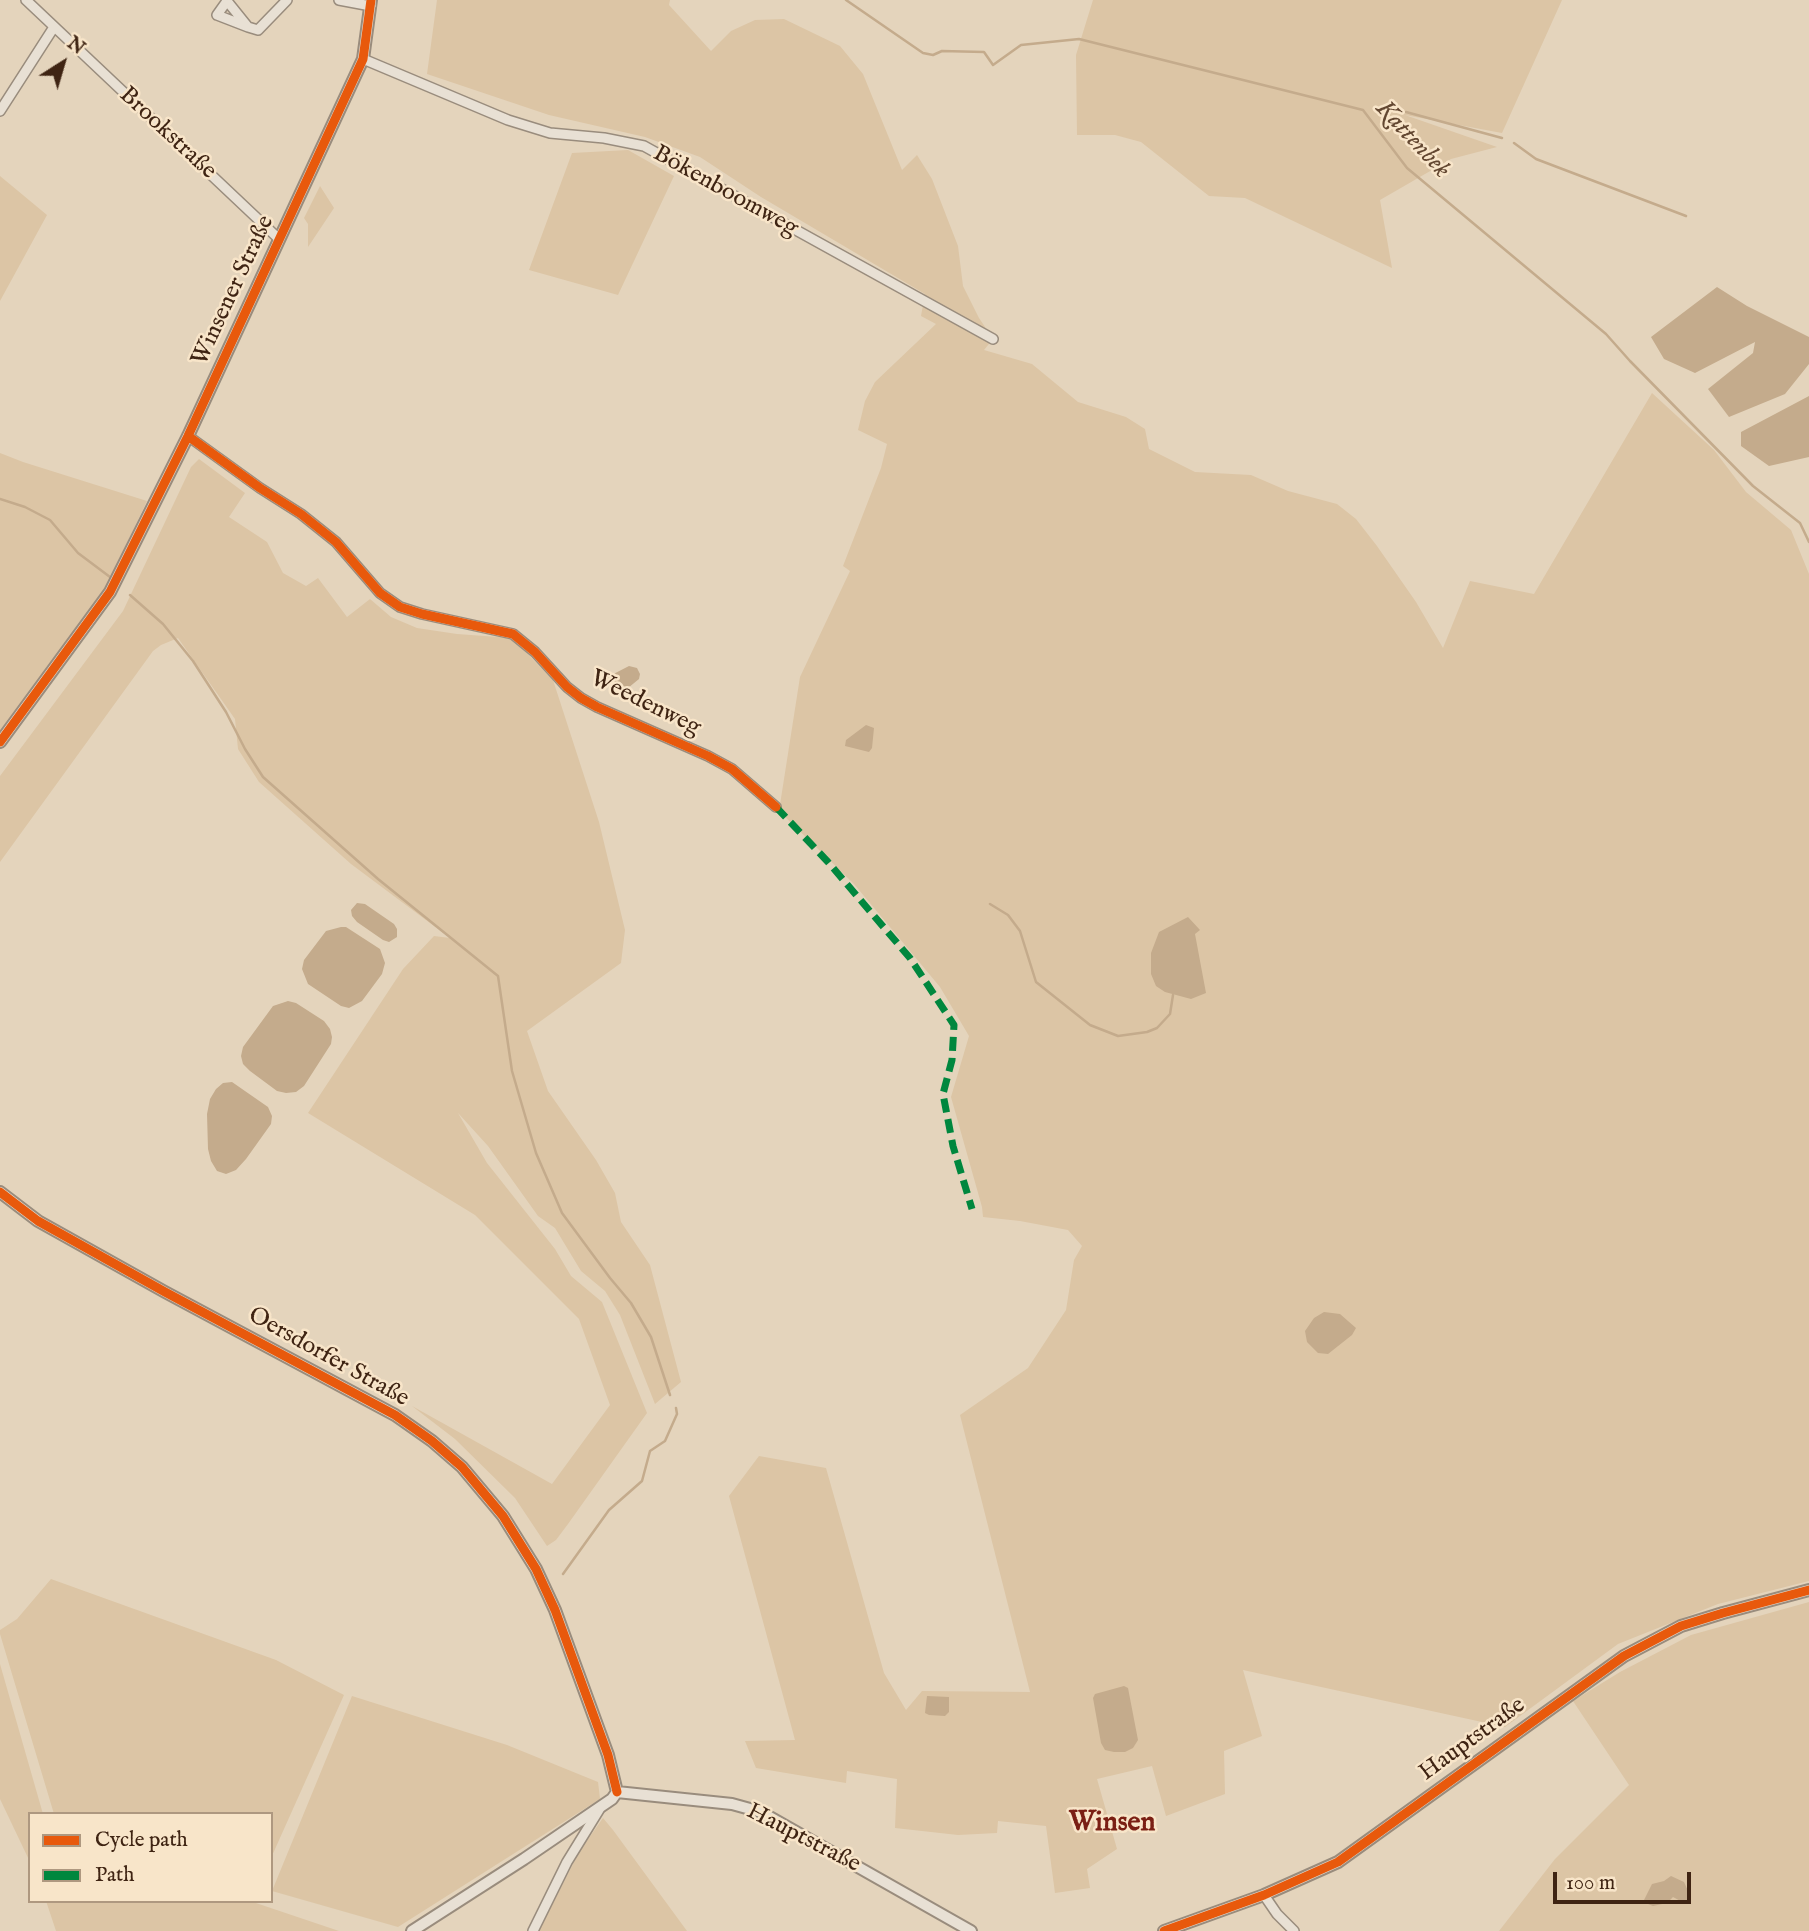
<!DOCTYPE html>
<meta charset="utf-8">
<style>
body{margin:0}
#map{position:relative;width:1809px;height:1931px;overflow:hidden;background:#e4d4bc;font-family:"IM FELL English",serif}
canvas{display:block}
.legend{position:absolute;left:28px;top:1812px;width:245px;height:91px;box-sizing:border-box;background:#f8e5c9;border:2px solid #ae9880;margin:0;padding:9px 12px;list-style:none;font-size:21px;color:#3f2413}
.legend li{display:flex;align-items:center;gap:14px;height:35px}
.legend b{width:35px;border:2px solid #ae9880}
.north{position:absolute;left:28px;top:28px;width:70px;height:70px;-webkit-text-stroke:5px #f8e5c9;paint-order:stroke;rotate:37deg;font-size:19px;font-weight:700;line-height:28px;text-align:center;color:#3f2413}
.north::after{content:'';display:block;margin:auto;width:24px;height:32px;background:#3f2413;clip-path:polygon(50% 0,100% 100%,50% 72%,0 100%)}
.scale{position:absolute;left:1553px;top:1872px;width:138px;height:32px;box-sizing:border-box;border:4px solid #3f2413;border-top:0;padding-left:9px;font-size:21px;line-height:24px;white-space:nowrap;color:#3f2413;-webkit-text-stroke:5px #f8e5c9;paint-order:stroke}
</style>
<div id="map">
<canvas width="1809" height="1931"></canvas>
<ul class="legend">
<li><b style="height:9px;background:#e8590c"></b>Cycle path</li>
<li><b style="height:9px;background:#00873e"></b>Path</li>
</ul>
<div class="north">N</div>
<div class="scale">100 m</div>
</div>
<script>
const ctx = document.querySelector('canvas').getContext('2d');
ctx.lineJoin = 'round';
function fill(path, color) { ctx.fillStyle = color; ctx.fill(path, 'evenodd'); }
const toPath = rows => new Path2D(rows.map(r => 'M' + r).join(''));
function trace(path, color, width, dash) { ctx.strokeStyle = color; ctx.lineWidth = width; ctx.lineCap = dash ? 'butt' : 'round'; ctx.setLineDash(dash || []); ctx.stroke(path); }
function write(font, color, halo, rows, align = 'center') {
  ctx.font = font + ' "IM FELL English",serif'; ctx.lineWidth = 5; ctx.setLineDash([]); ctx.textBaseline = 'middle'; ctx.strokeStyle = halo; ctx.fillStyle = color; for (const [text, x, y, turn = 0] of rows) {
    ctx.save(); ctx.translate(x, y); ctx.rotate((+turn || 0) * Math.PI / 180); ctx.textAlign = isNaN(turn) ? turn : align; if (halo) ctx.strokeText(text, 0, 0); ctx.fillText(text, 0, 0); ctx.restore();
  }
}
fill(toPath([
 [437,0,670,0,669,5,711,51,731,31,755,20,784,19,840,46,863,74,902,170,917,155,932,179,958,246,963,286,979,318,993,339,984,350,1032,364,1078,402,1126,417,1145,429,1149,449,1195,472,1251,475,1288,491,1337,504,1356,519,1377,546,1416,602,1443,648,1470,581,1534,594,1652,393,1714,450,1746,492,1791,530,1809,574,1809,1581,1718,1604,1618,1644,1505,1727,1243,1670,1262,1736,1224,1751,1225,1794,1166,1816,1152,1766,1097,1779,1117,1849,1087,1869,1090,1888,1055,1893,1046,1826,998,1821,997,1833,958,1835,895,1828,897,1779,847,1771,846,1783,756,1768,745,1741,795,1740,729,1496,759,1456,826,1468,884,1673,906,1710,922,1691,1030,1692,960,1415,1028,1368,1066,1310,1074,1260,1082,1246,1068,1230,1020,1221,983,1217,982,1207,951,1097,969,1036,940,987,854,884,779,811,800,677,850,571,843,566,881,468,887,444,858,430,865,401,875,382,936,324,921,316,925,294,761,197,700,157,645,137,549,115,427,74],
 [1093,0,1562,0,1502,133,1405,115,1497,147,1451,159,1380,200,1392,268,1245,198,1209,196,1141,142,1115,135,1077,135,1076,55],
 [628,150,674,176,618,295,529,270,572,153],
 [0,176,47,215,0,301],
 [320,186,334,208,308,247,308,224,304,218],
 [0,453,23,462,147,501,105,589,0,733],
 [199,459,245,493,229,517,267,542,283,573,306,586,318,578,347,617,370,599,391,617,417,628,457,634,512,638,553,680,599,822,625,930,621,963,527,1031,548,1091,596,1160,615,1193,621,1222,650,1265,681,1382,655,1404,620,1315,605,1291,581,1271,555,1228,538,1216,488,1146,458,1113,487,1163,555,1249,571,1276,602,1302,647,1413,568,1524,556,1540,547,1546,515,1498,455,1439,412,1406,552,1484,610,1405,579,1319,475,1215,308,1113,403,969,434,936,450,938,351,864,259,782,238,749,235,719,178,638,161,645,153,651,0,862,0,776,123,611,191,467],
 [51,1579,276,1660,344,1695,271,1858,271,1814,54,1814,0,1634,0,1630,17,1619],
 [1809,1602,1809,1931,1499,1931,1555,1859,1629,1785,1573,1701,1620,1672,1691,1635],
 [0,1664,43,1814,30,1814,30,1862,0,1799],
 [352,1696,507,1745,598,1782,600,1799,398,1927,272,1891],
 [603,1818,613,1830,687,1931,539,1931,579,1852],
 [46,1901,250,1901,339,1931,56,1931]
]), '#dcc5a5');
fill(toPath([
 [1717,287,1747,306,1809,337,1809,364,1785,394,1729,417,1708,389,1753,353,1755,342,1695,373,1664,359,1651,337],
 [1809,396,1809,457,1769,466,1741,446,1741,432],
 [629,666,637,668,640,674,639,679,628,688,623,689,600,681],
 [866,725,874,728,872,748,869,752,845,746,846,740],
 [357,903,365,904,394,924,397,929,397,937,389,942,383,940,357,922,352,916,351,910],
 [1188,917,1200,930,1195,934,1206,993,1191,999,1165,992,1156,986,1151,974,1151,953,1159,932],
 [341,927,346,927,380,949,385,963,382,974,362,1001,349,1008,341,1006,308,984,302,969,304,960,326,931],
 [288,1001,296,1003,324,1021,330,1029,332,1037,331,1044,304,1086,296,1092,286,1093,277,1091,250,1071,243,1064,241,1056,243,1047,273,1006],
 [232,1082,268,1107,272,1116,271,1124,246,1159,236,1170,226,1174,217,1171,211,1161,208,1149,207,1114,210,1099,216,1089,223,1083],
 [1324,1312,1340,1314,1356,1328,1352,1335,1328,1354,1318,1353,1307,1342,1305,1331,1314,1318],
 [1124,1686,1128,1688,1138,1740,1133,1748,1125,1752,1114,1752,1105,1750,1101,1743,1093,1698,1095,1694],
 [927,1696,949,1697,949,1712,945,1716,929,1715,925,1713],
 [1671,1876,1684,1882,1689,1893,1690,1902,1686,1904,1673,1897,1667,1903,1653,1906,1643,1902,1652,1884,1664,1881]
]), '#c4ab8c');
trace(toPath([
 [846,0,923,53,933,55,942,51,984,52,993,65,1021,45,1079,39,1363,110,1407,168,1606,334,1630,361,1753,486,1800,523,1809,542],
 [1406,112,1502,138],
 [1514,143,1536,159,1686,216],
 [0,499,25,507,50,520,78,553,110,577],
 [130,595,163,624,193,661,226,712,245,749,263,777,378,879,498,976,512,1071,536,1153,562,1213,610,1278,631,1303,651,1337,670,1395],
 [990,904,1008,915,1020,931,1036,982,1090,1025,1118,1036,1147,1032,1157,1028,1170,1014,1173,995],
 [563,1574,609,1510,642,1481,650,1451,665,1441,677,1414,676,1408]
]), '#c4ab8c', 2.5);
const minor = toPath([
 [26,0,279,239],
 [339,0,371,6],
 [248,27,227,1,217,15,248,27,258,30,287,0],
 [363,59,508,120,550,133,604,138,644,146,993,339],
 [0,111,54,27],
 [188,436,260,488,301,514,336,542,380,593,400,607,422,614,513,634,535,652,567,687,581,698,597,707,708,756,732,769,776,807],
 [1264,1895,1277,1914,1294,1931],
 [533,1931,567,1862,599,1810]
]);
const tertiary = toPath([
 [0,742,110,592,188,436,363,59,371,0],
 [0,1192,38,1221,165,1292,395,1415,432,1441,462,1467,503,1516,536,1569,555,1610,608,1755,617,1792],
 [617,1792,732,1804,761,1812,971,1931],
 [412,1931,524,1859,612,1799,617,1792],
 [1164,1931,1264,1895,1338,1862,1624,1656,1681,1626,1723,1613,1809,1590]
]);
trace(minor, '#998c7d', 12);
trace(tertiary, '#998c7d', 14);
trace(minor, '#e8e0d4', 9);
trace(tertiary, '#e8e0d4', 10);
trace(toPath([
 [776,807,828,862,910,958,954,1025,952,1060,943,1094,953,1146,972,1209]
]), '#00873e', 7, [14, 7]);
trace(toPath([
 [188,436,260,488,301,514,336,542,380,593,400,607,422,614,513,634,535,652,567,687,581,698,597,707,708,756,732,769,776,807],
 [0,742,110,592,188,436,363,59,371,0],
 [0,1192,38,1221,165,1292,395,1415,432,1441,462,1467,503,1516,536,1569,555,1610,608,1755,617,1792],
 [1164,1931,1264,1895,1338,1862,1624,1656,1681,1626,1723,1613,1809,1590]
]), '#e8590c', 9);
write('24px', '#3f2413', '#f8e5c9', [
 ["Brookstraße",167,134,43],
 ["Bökenboomweg",725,192,29],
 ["Winsener Straße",234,291,-65],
 ["Weedenweg",645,704,26],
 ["Oersdorfer Straße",328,1358,29],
 ["Hauptstraße",1473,1740,-36],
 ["Hauptstraße",803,1839,27]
]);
write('italic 26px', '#634731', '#f8e5c9', [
 ["Kattenbek",1412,140,47]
]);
write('bold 28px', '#7a1f14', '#f8e5c9', [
 ["Winsen",1112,1824]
]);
</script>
